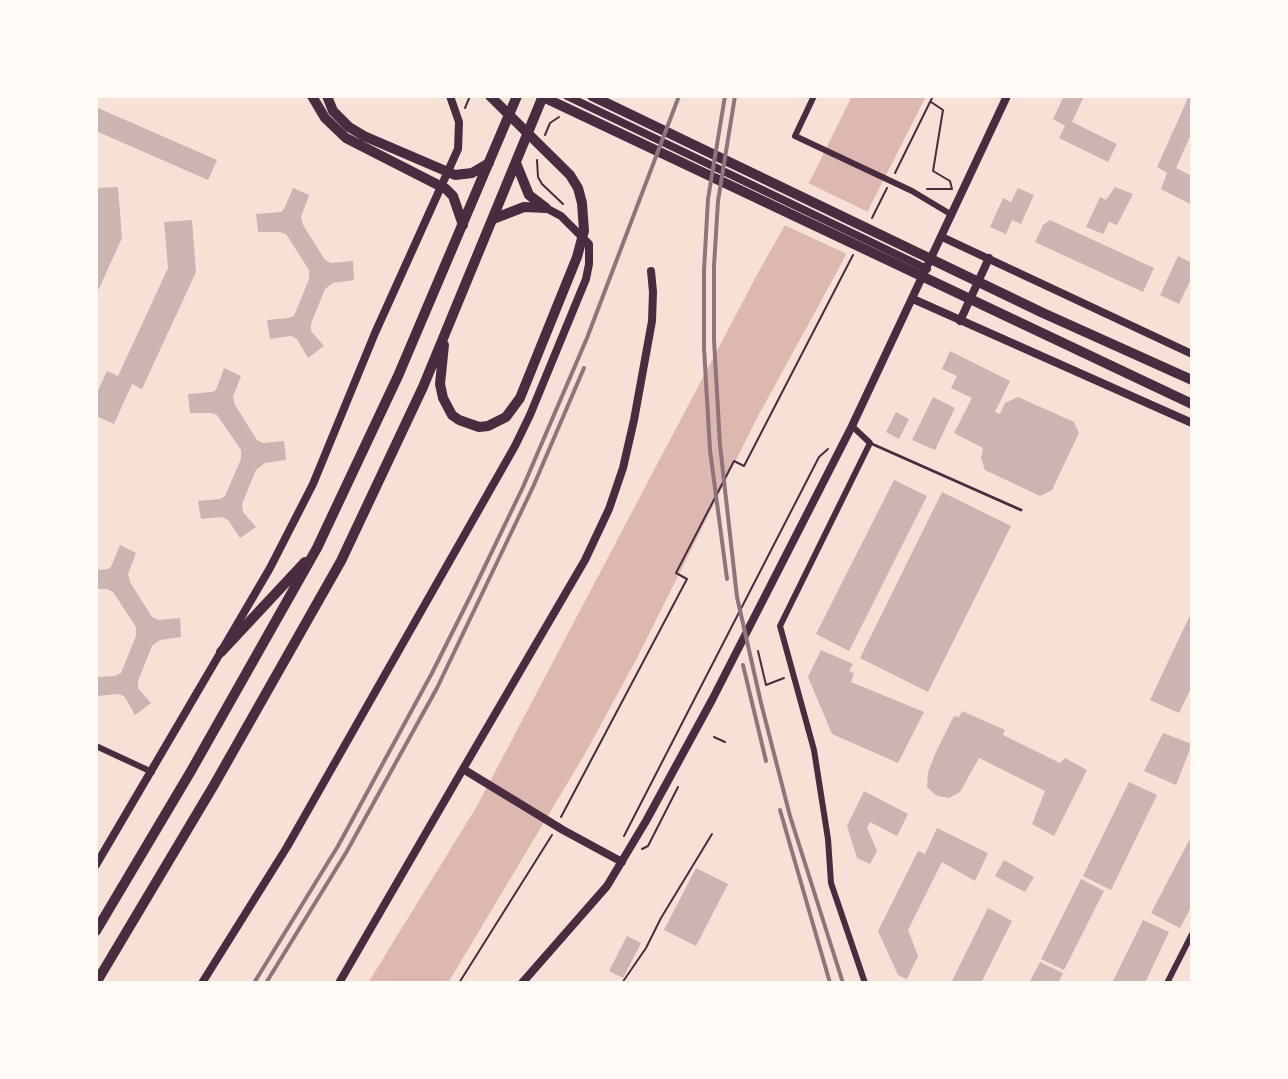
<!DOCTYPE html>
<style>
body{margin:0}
#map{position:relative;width:1288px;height:1079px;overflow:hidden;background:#f7e1d7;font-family:Arial,sans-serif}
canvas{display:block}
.frame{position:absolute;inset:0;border:98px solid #fffaf5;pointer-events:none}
</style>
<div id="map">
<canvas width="1288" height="1079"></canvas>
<div class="frame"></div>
</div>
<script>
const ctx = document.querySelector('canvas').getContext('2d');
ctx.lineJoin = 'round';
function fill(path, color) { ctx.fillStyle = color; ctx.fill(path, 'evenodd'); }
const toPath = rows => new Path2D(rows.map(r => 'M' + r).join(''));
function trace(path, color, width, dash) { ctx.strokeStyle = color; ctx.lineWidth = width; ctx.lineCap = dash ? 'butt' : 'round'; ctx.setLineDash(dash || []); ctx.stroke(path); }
fill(toPath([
 [852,96,926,96,838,270,757,418,637,658,586,752,448,983,368,983,477,806,759,271,811,179]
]), '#dcb8b0');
fill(toPath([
 [806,182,870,213,849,255,782,224]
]), '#f7e1d7');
fill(toPath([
 [1064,96,1084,96,1072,122,1117,144,1108,162,1059,138,1065,126,1053,119],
 [1189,96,1192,96,1192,132,1176,168,1192,176,1192,205,1161,189,1167,173,1157,167],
 [96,98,98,98,98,108,217,160,208,180,96,131],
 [118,187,122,238,96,295,96,188],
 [1115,187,1133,194,1117,225,1109,222,1103,234,1086,227,1100,197,1106,200],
 [293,188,309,195,301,217,303,225,325,260,331,263,353,261,354,280,333,283,325,289,311,324,311,331,324,346,308,358,297,339,291,336,270,339,267,320,288,318,294,316,309,279,309,270,286,234,280,232,258,232,256,214,281,212,284,209],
 [1018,188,1034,195,1021,224,1012,220,1006,234,990,227,1003,198,1011,202],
 [192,220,196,272,142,389,132,384,114,424,96,416,96,395,107,371,118,376,168,268,164,222],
 [1050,220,1154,268,1143,292,1035,242,1043,225],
 [1178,256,1192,263,1192,277,1179,304,1160,295],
 [950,351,1010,381,995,412,1000,414,1005,403,1018,397,1074,422,1079,433,1052,490,1040,496,985,470,981,458,983,448,954,433,972,398,951,388,957,376,942,369],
 [224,368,241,376,233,397,235,405,257,440,263,443,284,441,286,460,265,463,256,470,242,504,243,512,256,527,240,538,228,520,222,517,201,519,198,501,220,499,225,496,241,459,241,450,217,415,211,413,190,413,188,394,212,392,216,390],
 [933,397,955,408,935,450,912,440],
 [896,412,909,419,899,439,886,432],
 [894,480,927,496,849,651,816,634],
 [942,492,1011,526,928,692,860,658],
 [120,545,136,553,128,574,130,582,152,617,158,620,180,618,181,637,160,640,152,646,138,681,138,688,151,703,135,715,124,696,118,694,97,696,96,692,96,677,115,676,121,673,136,636,136,627,113,592,107,589,96,589,96,570,108,569,111,567],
 [1192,611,1192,686,1179,713,1150,700],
 [821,650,853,664,849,671,854,673,851,682,924,712,898,763,832,734,808,677],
 [962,711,1005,730,1003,735,1060,763,1065,758,1087,770,1054,836,1032,824,1045,791,979,758,960,792,949,798,937,796,927,787,928,772,936,752,954,716,959,717],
 [1163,733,1192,744,1176,785,1144,771],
 [1129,782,1157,795,1111,890,1083,876],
 [864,791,908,814,897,836,870,822,867,828,877,851,870,864,857,858,847,826],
 [937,828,988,853,975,881,942,862,908,930,918,956,907,979,898,975,878,931,918,851,925,854],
 [1192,835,1192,905,1180,928,1151,913],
 [1004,860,1034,877,1025,892,995,876],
 [696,868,728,884,696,946,664,930],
 [1081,879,1104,891,1064,970,1041,959],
 [988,908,1012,921,981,983,951,983],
 [1143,920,1169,932,1145,983,1112,983],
 [627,936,641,943,623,978,609,971],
 [1040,962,1063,973,1058,983,1029,983]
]), '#ccb4b1');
trace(toPath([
 [465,108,470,96],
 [545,135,550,123,559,117],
 [537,160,538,177,542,184,563,204],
 [895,173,933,96],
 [927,189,952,189,950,181,933,171,943,110,931,102],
 [872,218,887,188],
 [758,651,766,685,784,678],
 [714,737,725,742],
 [561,817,687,579,676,573,734,461,744,466,853,255],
 [624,836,819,457,828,449],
 [642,849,648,846,678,787],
 [459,983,552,835],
 [622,983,646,948,661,918,712,834]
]), '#4a2c40', 2);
trace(toPath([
 [870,443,1021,510]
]), '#4a2c40', 3);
trace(toPath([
 [814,96,795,136,912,191,952,215],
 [852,426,870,443,780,626,814,750,828,839,831,883,865,983],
 [96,746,152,772],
 [1167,983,1192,934]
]), '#4a2c40', 6);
trace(toPath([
 [567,96,927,269],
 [942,237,1192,354],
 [913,299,1192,423],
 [960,321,989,258],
 [463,769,585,560,609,509,623,468,634,420,652,321,653,292,651,271],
 [96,865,270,568,313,484,375,333,458,149,459,122,450,96],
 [202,983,287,847,515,446,530,415,586,279,589,264,589,244,561,216,546,208],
 [339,983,463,769,563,830,622,862],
 [522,983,607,886,646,821,712,700,852,426,1007,96]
]), '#4a2c40', 8);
trace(toPath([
 [541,96,1192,404],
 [592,96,1043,313,1192,380]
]), '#4a2c40', 10);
trace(toPath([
 [312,96,325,118,346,138,446,189,453,196,463,225],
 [327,96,333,111,349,127,364,136,455,175,472,173,489,163],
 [516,163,529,195,546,208],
 [493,219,524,207,546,208],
 [444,345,440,384,443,398,452,415,459,420,479,427,488,426,506,417,520,398,577,257,584,231,582,203,578,188,570,175,490,96],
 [221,652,305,562],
 [96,931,191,771,317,548,398,376,517,96],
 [96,983,214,785,341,561,423,387,543,96]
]), '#4a2c40', 10);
trace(toPath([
 [725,96,708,199,704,270,704,348,710,450,727,579],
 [735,96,718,201,714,266,714,340,720,445,737,597,761,703,790,816,843,983],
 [743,665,766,761],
 [780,810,830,983],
 [254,983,338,846,432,673,472,593,523,487,587,338,679,96],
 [266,983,347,851,437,688,533,487,584,368]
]), '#8f747c', 4);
</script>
